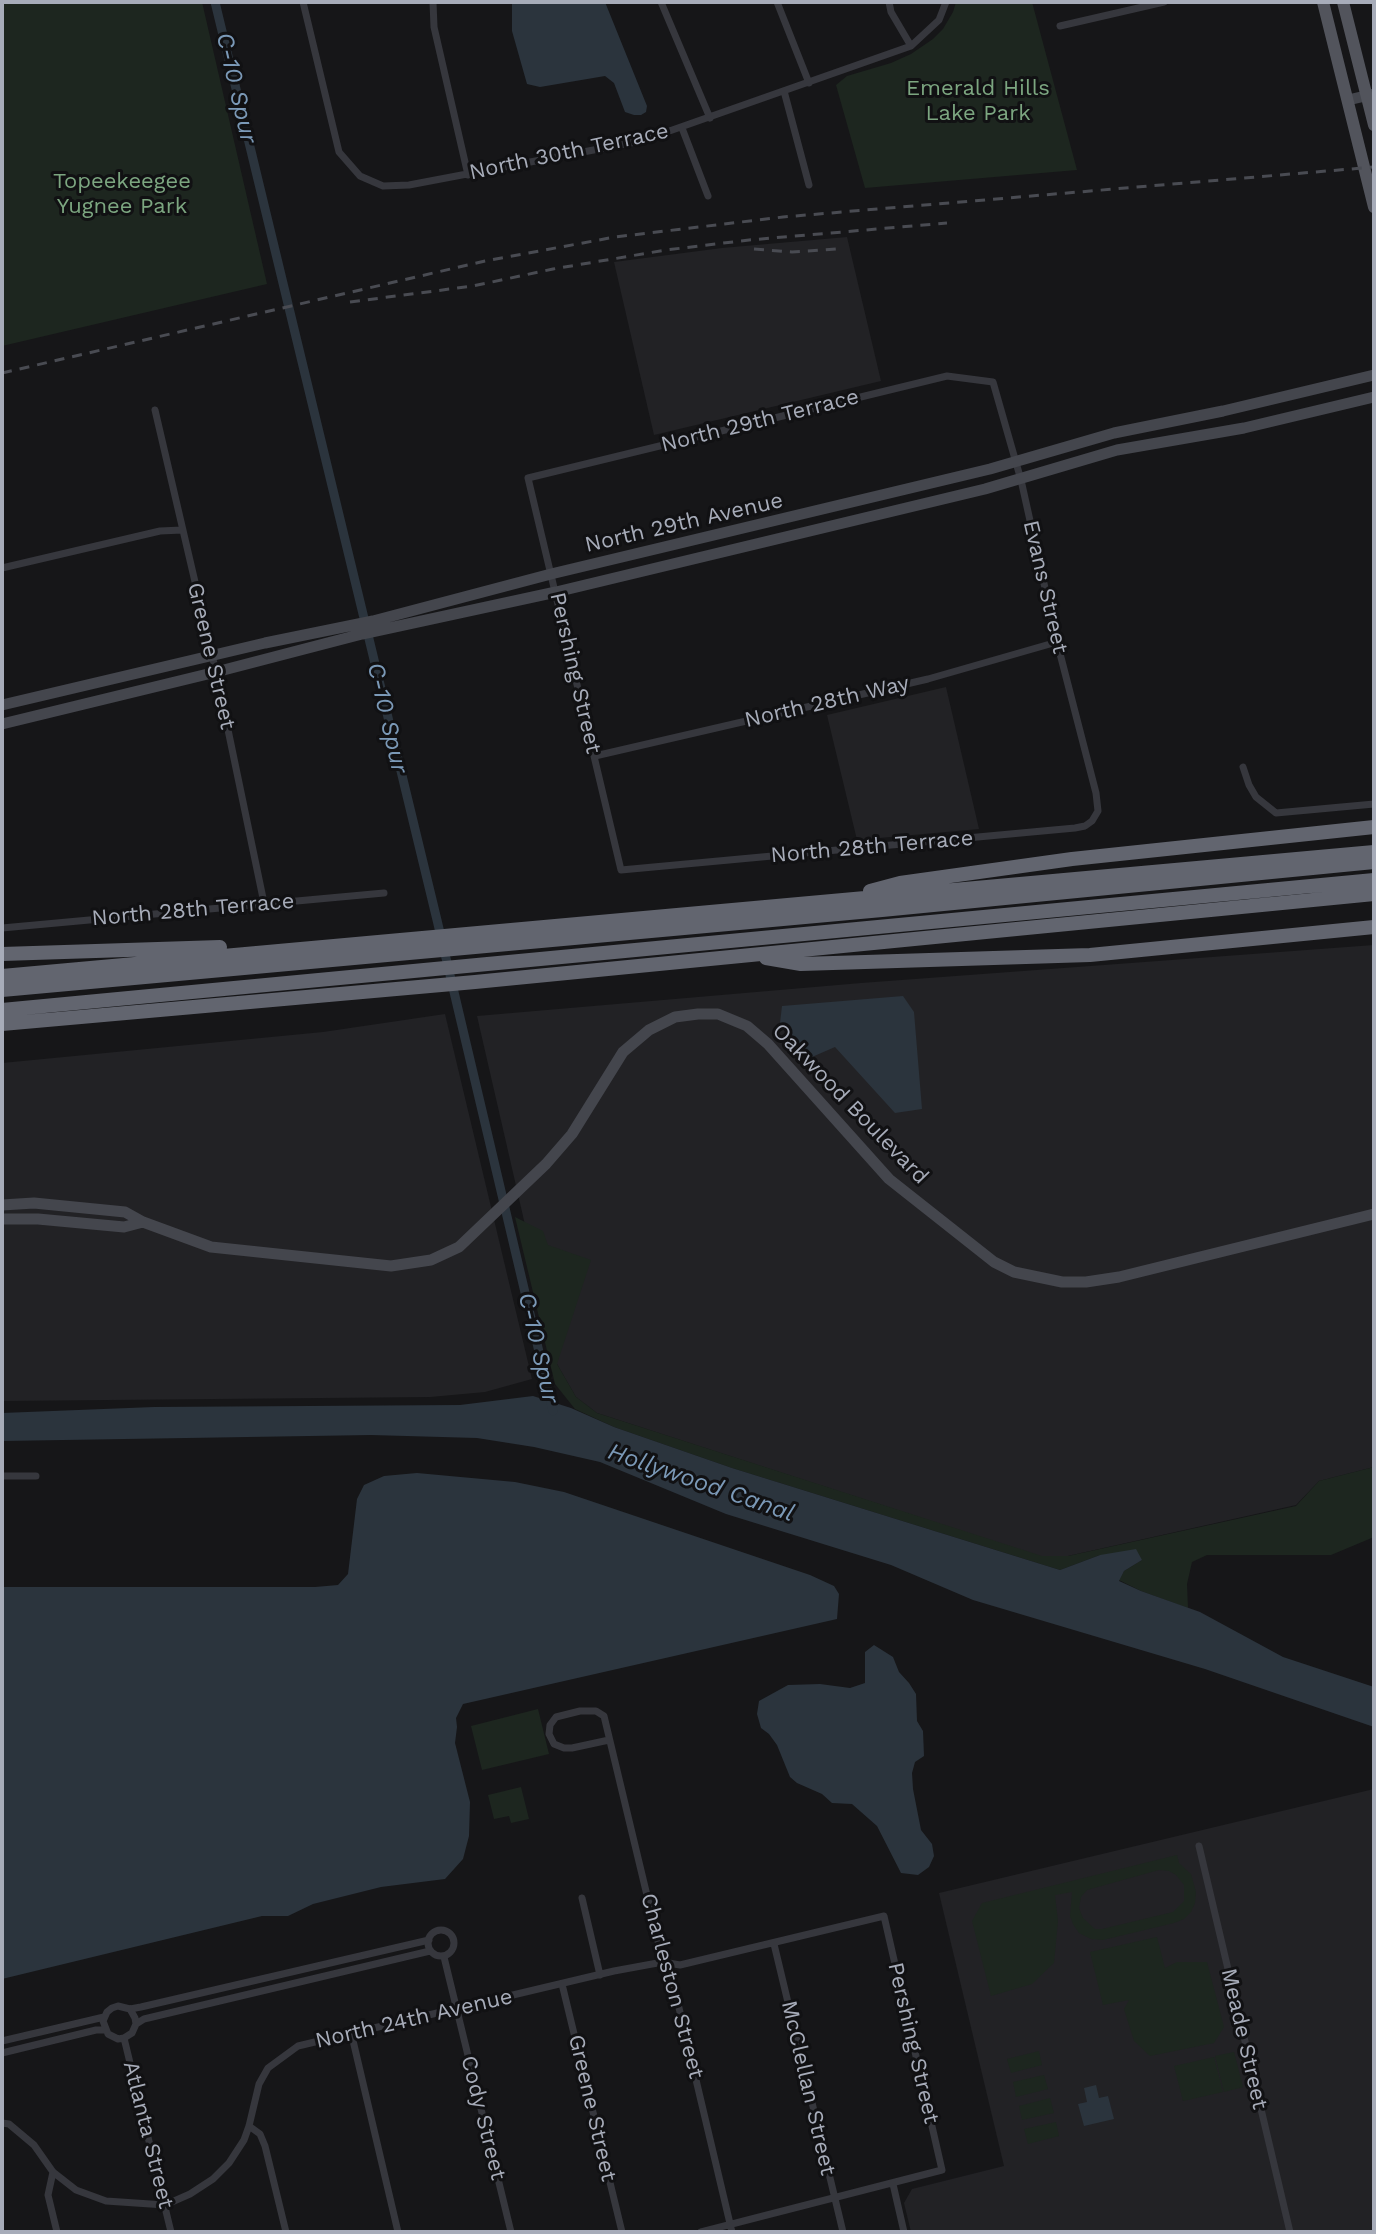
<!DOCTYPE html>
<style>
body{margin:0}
#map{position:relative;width:1376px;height:2234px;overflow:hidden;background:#161618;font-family:"Work Sans",sans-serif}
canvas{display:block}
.frame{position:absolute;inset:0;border:4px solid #a7acb9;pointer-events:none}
</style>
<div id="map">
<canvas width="1376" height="2234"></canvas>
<div class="frame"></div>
</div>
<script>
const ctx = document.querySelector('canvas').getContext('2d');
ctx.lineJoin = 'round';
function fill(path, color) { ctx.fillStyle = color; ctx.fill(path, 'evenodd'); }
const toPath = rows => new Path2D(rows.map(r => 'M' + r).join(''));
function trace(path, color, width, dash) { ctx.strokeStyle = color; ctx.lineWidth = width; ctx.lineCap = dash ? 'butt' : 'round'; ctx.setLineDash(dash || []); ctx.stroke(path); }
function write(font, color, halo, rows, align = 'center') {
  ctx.font = font + ' "Work Sans",sans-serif'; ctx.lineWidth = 6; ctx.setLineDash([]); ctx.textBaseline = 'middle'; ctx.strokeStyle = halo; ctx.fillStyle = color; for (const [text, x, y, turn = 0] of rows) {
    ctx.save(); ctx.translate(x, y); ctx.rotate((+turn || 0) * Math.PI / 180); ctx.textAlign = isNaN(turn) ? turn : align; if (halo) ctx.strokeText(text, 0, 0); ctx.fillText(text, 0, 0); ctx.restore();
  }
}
fill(toPath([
 [847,237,881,381,654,435,614,262,722,248],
 [946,687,979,829,857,840,827,715],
 [1374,945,1374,1375,1372,1376,1374,1383,1374,1467,1319,1481,1296,1505,1068,1556,1042,1557,597,1413,576,1397,557,1364,477,1016,861,983],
 [445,1014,532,1379,485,1392,430,1397,2,1401,2,1063,323,1032],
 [1374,1789,1374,2232,911,2232,904,2203,912,2189,1004,2166,939,1893]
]), '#222225');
fill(toPath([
 [2,2,202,2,267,284,2,346],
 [956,2,1032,2,1077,170,865,188,836,85,847,76,891,63,911,54,933,39,943,29,953,12],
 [515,1217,543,1231,548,1245,591,1260,557,1364,576,1397,597,1413,1042,1556,1068,1556,1296,1506,1319,1481,1374,1467,1374,1537,1331,1555,1207,1555,1192,1562,1187,1584,1188,1608,1141,1591,1119,1580,1124,1571,1142,1560,1100,1555,1060,1570,732,1468,614,1427,575,1409,555,1384],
 [538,1709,549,1754,482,1770,471,1726],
 [521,1787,529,1819,511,1823,509,1816,494,1819,488,1795],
 [1177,1855,1179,1863,1191,1874,1196,1892,1195,1903,1191,1912,1184,1919,1174,1923,1103,1940,1091,1939,1079,1933,1073,1924,1070,1916,1072,1892,1055,1895,1058,1921,1054,1963,1032,1984,991,1996,972,1921,982,1903],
 [1159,1870,1169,1871,1176,1875,1184,1885,1184,1901,1173,1912,1102,1929,1095,1929,1083,1918,1079,1908,1081,1897,1087,1890],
 [1157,1937,1165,1968,1177,1962,1207,1962,1224,2027,1214,2043,1150,2056,1134,2041,1124,2009,1129,2000,1103,2005,1090,1952],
 [1039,2051,1042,2065,1011,2073,1007,2059],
 [1234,2052,1243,2087,1224,2092,1215,2056],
 [1214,2057,1223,2092,1183,2101,1174,2066],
 [1044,2075,1048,2089,1016,2097,1013,2082],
 [1050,2098,1054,2113,1022,2120,1019,2106],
 [1056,2122,1059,2136,1028,2144,1024,2129]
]), '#1d261f');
fill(toPath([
 [512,2,605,2,647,106,646,112,641,115,634,115,625,112,614,83,605,76,540,87,527,84,512,31],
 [903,996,914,1012,922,1109,895,1113,835,1047,812,1057,780,1023,782,1006],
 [533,1396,571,1408,614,1427,732,1468,1060,1570,1100,1555,1136,1549,1142,1560,1124,1571,1119,1581,1141,1591,1200,1612,1283,1657,1374,1687,1374,1727,1205,1669,973,1600,891,1565,726,1514,600,1462,534,1447,477,1438,371,1435,2,1441,2,1413,154,1407,460,1405],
 [417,1473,515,1482,564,1492,810,1575,834,1586,839,1594,837,1619,463,1704,456,1718,457,1727,455,1743,470,1802,469,1836,463,1859,445,1879,381,1887,313,1904,288,1916,262,1916,2,1979,2,1587,315,1587,338,1585,348,1574,357,1499,364,1485,384,1476],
 [874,1645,893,1657,899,1672,909,1683,916,1694,917,1721,923,1731,924,1756,915,1762,912,1773,913,1789,921,1830,932,1844,934,1856,929,1867,918,1875,901,1873,877,1826,852,1804,832,1803,822,1794,797,1783,790,1777,777,1745,769,1734,761,1728,757,1714,759,1701,788,1685,820,1684,850,1688,865,1683,865,1652],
 [1096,2085,1099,2098,1108,2096,1114,2119,1084,2126,1078,2104,1087,2102,1084,2088]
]), '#2b343d');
trace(toPath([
 [215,2,437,920,553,1411]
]), '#2b343d', 9);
trace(toPath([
 [303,2,339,152,360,176,383,186,409,185,641,141,911,46,939,20,946,2],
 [433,2,434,27,468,175],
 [661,2,710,118],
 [777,2,809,83],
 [889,2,891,12,911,46],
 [1060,26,1164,2],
 [784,91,809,185],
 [682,128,708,196],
 [947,376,993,382,1021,480,1057,642,1096,793,1098,811,1092,821,1085,826,1075,828,621,870,528,478,947,376],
 [155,410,216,672,264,903],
 [2,568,160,531,182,530],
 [595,756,928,679,1057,642],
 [1243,767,1249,785,1256,797,1276,813,1374,804],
 [2,928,384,893],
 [2,1476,36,1476],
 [609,1740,572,1748,564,1748,554,1744,549,1734,550,1725,556,1717,580,1711,596,1711,604,1716,663,1962,671,1974,732,2232],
 [1199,1846,1290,2232],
 [582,1898,600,1975],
 '428 1943a13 13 0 1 1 26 0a13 13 0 1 1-26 0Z',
 [774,1944,843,2232],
 [444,1957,511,2232],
 [562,1984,622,2232],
 [130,2009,135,2018,136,2024,132,2033,124,2038,118,2039,108,2034,103,2021,107,2012,112,2008,118,2006,130,2009,141,2007,429,1940],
 [136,2024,144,2019,430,1951],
 [351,2032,398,2232],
 [124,2038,171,2232],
 [2,2041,104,2017],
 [2,2053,96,2030,105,2030],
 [2,2123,9,2124,34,2145,53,2172,76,2190,106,2201,165,2205,190,2194,213,2179,229,2163,244,2140,249,2126,259,2084,268,2068,298,2046,614,1971,663,1962,680,1965,884,1916,942,2170,701,2232],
 [249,2126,260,2134,265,2146,286,2232],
 [53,2172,48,2195,57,2232],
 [893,2184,904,2232]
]), '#36373d', 7);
trace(toPath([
 [1348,100,1374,94],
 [2,705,265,643,373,621,551,574,990,469,1114,433,1223,411,1374,375],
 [2,724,216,672,362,634,556,592,985,489,1117,450,1244,428,1374,397],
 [2,1205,34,1203,125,1212,143,1222,211,1247,391,1266,431,1260,459,1247,546,1164,572,1134,623,1052,649,1030,675,1017,698,1014,718,1014,747,1026,768,1044,889,1179,994,1262,1014,1272,1062,1282,1086,1282,1119,1277,1374,1214],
 [2,1219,38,1219,124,1227,143,1222]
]), '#44464d', 11);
trace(toPath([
 [1323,2,1374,207],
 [1343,2,1374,125]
]), '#52545c', 12);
trace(toPath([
 [870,891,900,883,1072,859,1374,827],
 [2,954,220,947],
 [766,958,801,964,1090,955,1374,927],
 [2,976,1374,852],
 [2,990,882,910,1374,862],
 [2,1010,1374,880],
 [2,1024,475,982,1374,894]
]), '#62656f', 14);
trace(toPath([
 [754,249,792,252,836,249],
 [350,302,473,286,553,269,666,250,749,240,947,223],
 [2,373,485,261,615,237,783,217,1374,167]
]), '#494b52', 3, [10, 8]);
write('22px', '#7ca680', '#111113', [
 ["Emerald Hills",978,89],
 ["Lake Park",978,114],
 ["Topeekeegee",122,182],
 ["Yugnee Park",122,207]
]);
write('22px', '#a7acb9', '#111113', [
 ["North 30th Terrace",569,152,-12],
 ["North 29th Terrace",760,421,-14],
 ["North 29th Avenue",684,523,-13],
 ["Evans Street",1045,587,77],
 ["Greene Street",211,656,77],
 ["Pershing Street",575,673,77],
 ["North 28th Way",827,702,-13],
 ["North 28th Terrace",872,847,-5],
 ["North 28th Terrace",193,910,-5],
 ["Oakwood Boulevard",850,1104,46],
 ["Charleston Street",672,1986,75],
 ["North 24th Avenue",414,2019,-13],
 ["Meade Street",1244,2039,77],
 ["Pershing Street",913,2043,77],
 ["McClellan Street",808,2088,77],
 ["Greene Street",592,2108,77],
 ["Cody Street",483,2118,76],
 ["Atlanta Street",148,2135,76]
]);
write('italic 24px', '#7b99b7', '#111113', [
 ["C-10 Spur",236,88,77],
 ["C-10 Spur",387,718,77],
 ["C-10 Spur",538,1348,77],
 ["Hollywood Canal",701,1483,19]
]);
</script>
